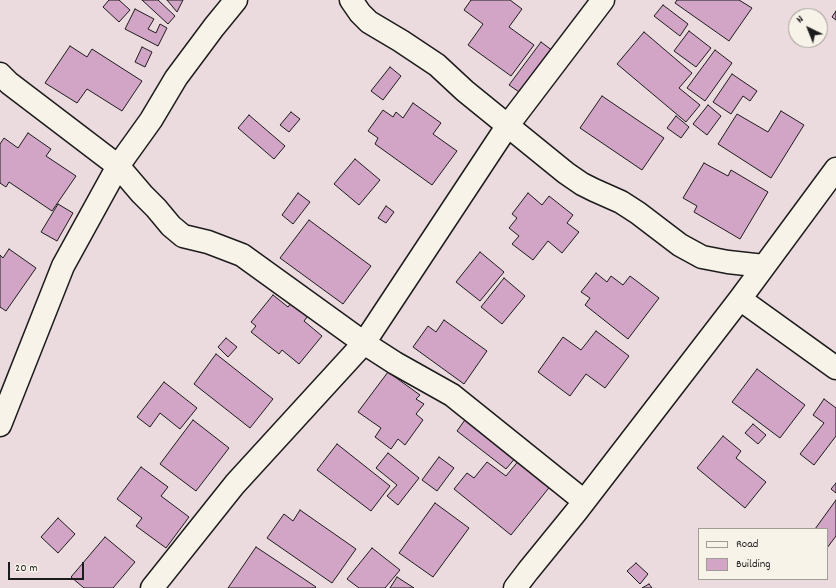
<!DOCTYPE html>
<style>
body{margin:0}
#map{position:relative;width:836px;height:588px;overflow:hidden;background:#ecdbde;font-family:Dekko,sans-serif}
canvas{display:block}
.legend{position:absolute;left:698px;top:528px;width:130px;height:52px;box-sizing:border-box;background:#f7f3e8;border:1px solid #9f9d96;margin:0;padding:5px 7px;list-style:none;font-size:12px;color:#1c1c1c}
.legend li{display:flex;align-items:center;gap:8px;height:20px}
.legend b{width:20px;border:1px solid #9f9d96}
.north{position:absolute;left:788px;top:8px;width:40px;height:40px;box-sizing:border-box;background:#f7f3e8;border:1px solid #9f9d96;border-radius:50%;rotate:317deg;font-size:11px;font-weight:700;line-height:16px;text-align:center;color:#1c1c1c}
.north::after{content:'';display:block;margin:auto;width:14px;height:18px;background:#1c1c1c;clip-path:polygon(50% 0,100% 100%,50% 72%,0 100%)}
.scale{position:absolute;left:8px;top:562px;width:76px;height:18px;box-sizing:border-box;border:2px solid #1c1c1c;border-top:0;padding-left:5px;font-size:12px;line-height:14px;white-space:nowrap;color:#1c1c1c;-webkit-text-stroke:3px #f7f3e8;paint-order:stroke}
</style>
<div id="map">
<canvas width="836" height="588"></canvas>
<ul class="legend">
<li><b style="height:5px;background:#f7f3e8"></b>Road</li>
<li><b style="height:11px;background:#d2a4c6"></b>Building</li>
</ul>
<div class="north">N</div>
<div class="scale">20 m</div>
</div>
<script>
const ctx = document.querySelector('canvas').getContext('2d');
ctx.lineJoin = 'round';
function fill(path, color) { ctx.fillStyle = color; ctx.fill(path, 'evenodd'); }
const toPath = rows => new Path2D(rows.map(r => 'M' + r).join(''));
function trace(path, color, width, dash) { ctx.strokeStyle = color; ctx.lineWidth = width; ctx.lineCap = dash ? 'butt' : 'round'; ctx.setLineDash(dash || []); ctx.stroke(path); }
const building = toPath([
 [109,0,119,0,130,10,119,22,103,7,109,0],
 [142,0,158,0,175,16,168,24,142,0],
 [167,0,183,0,177,12,167,0],
 [471,0,510,0,522,9,509,27,534,45,511,76,468,45,483,24,464,10,471,0],
 [677,0,739,0,752,8,729,41,675,3,677,0],
 [663,5,688,24,680,36,654,16,663,5],
 [135,9,154,19,148,29,156,33,160,24,167,28,158,46,125,29,135,9],
 [836,11,836,20,832,17,836,11],
 [689,31,711,48,696,67,674,51,689,31],
 [644,32,692,73,679,88,700,105,686,122,617,64,644,32],
 [541,42,553,51,522,94,509,85,541,42],
 [70,46,87,57,92,49,142,81,122,111,87,89,77,103,45,83,70,46],
 [142,47,152,52,145,67,135,62,142,47],
 [715,50,732,63,705,101,687,88,715,50],
 [390,67,401,76,383,100,371,91,390,67],
 [732,74,757,91,750,101,743,96,731,114,713,102,732,74],
 [602,96,664,138,642,170,580,128,602,96],
 [413,103,441,123,433,134,457,151,432,185,375,144,378,138,368,131,383,110,393,117,396,112,403,118,413,103],
 [708,105,721,116,707,135,693,124,708,105],
 [781,111,804,125,771,178,718,144,737,114,768,132,781,111],
 [291,112,300,119,289,132,280,125,291,112],
 [249,115,285,146,274,159,238,128,249,115],
 [676,116,689,127,681,138,667,128,676,116],
 [28,133,51,149,46,156,76,176,52,211,9,182,6,187,0,183,0,144,4,138,18,148,28,133],
 [355,159,380,180,359,205,334,184,355,159],
 [704,163,728,176,731,170,768,192,740,239,694,212,697,206,683,198,704,163],
 [298,193,310,202,293,224,282,215,298,193],
 [528,193,542,205,549,196,573,215,567,223,579,232,562,253,548,241,533,260,512,244,519,236,509,228,517,218,512,214,528,193],
 [58,204,73,213,57,241,41,232,58,204],
 [386,206,394,212,386,223,378,218,386,206],
 [309,220,371,266,343,304,280,258,309,220],
 [9,249,36,268,6,311,0,307,0,255,3,258,9,249],
 [480,252,504,272,480,301,456,282,480,252],
 [596,273,607,282,611,276,623,285,630,276,659,298,628,339,585,305,590,298,581,292,596,273],
 [504,278,525,296,502,324,481,307,504,278],
 [273,295,288,307,295,298,311,312,304,321,322,336,299,364,282,350,279,354,251,332,256,326,251,322,273,295],
 [444,320,487,351,464,384,413,347,428,326,436,332,444,320],
 [596,331,629,356,605,388,586,374,570,396,538,372,563,337,581,350,596,331],
 [226,338,237,347,228,357,218,347,226,338],
 [216,354,273,399,250,428,194,384,216,354],
 [757,369,805,405,780,438,732,402,757,369],
 [388,372,420,395,416,399,424,404,416,414,423,420,405,445,398,439,391,449,375,437,381,428,358,412,388,372],
 [164,382,197,408,180,429,160,413,150,427,137,417,164,382],
 [824,399,836,408,836,436,814,465,800,454,824,423,813,415,824,399],
 [467,417,517,456,506,469,457,431,467,417],
 [193,420,229,448,196,491,160,464,193,420],
 [753,424,766,435,758,444,745,433,753,424],
 [723,436,741,451,736,458,766,482,745,508,697,468,723,436],
 [337,444,390,486,371,511,317,470,337,444],
 [388,453,419,478,398,505,387,496,397,485,376,468,388,453],
 [439,457,454,468,437,491,422,480,439,457],
 [520,459,552,484,511,535,454,489,467,473,474,478,487,462,506,476,520,459],
 [141,467,168,487,161,496,189,517,166,548,136,526,142,518,117,499,141,467],
 [836,483,836,493,831,489,836,483],
 [836,500,836,536,827,548,827,529,815,529,836,500],
 [435,503,469,528,433,577,399,553,435,503],
 [300,510,356,549,332,583,267,538,284,514,293,521,300,510],
 [58,518,75,534,58,553,41,537,58,518],
 [105,537,135,562,113,588,84,588,71,577,105,537],
 [256,547,316,587,315,588,228,588,256,547],
 [372,548,400,570,385,588,359,588,347,579,372,548],
 [636,563,648,574,640,584,627,571,636,563],
 [397,577,414,588,390,588,397,577],
 [649,584,652,588,642,588,649,584]
]);
fill(building, '#d2a4c6');
trace(building, '#1c1c1c', 1);
const minor = toPath([
 [351,0,360,13,369,22,401,41,437,65,465,91,566,173,582,184,594,190,621,202,638,213,680,245,702,257,728,262,764,266],
 [0,74,9,83,118,166,142,194,156,208,171,226,183,236,208,242,242,255,364,343,395,363,452,395,584,501],
 [740,299,836,368],
 [0,425,63,266,118,166,151,120,176,78,214,27,236,0],
 [152,588,235,484,364,343,508,125,603,0],
 [515,588,528,571,576,512,740,299,836,169]
]);
trace(minor, '#1c1c1c', 25);
trace(minor, '#f7f3e8', 22);
</script>
